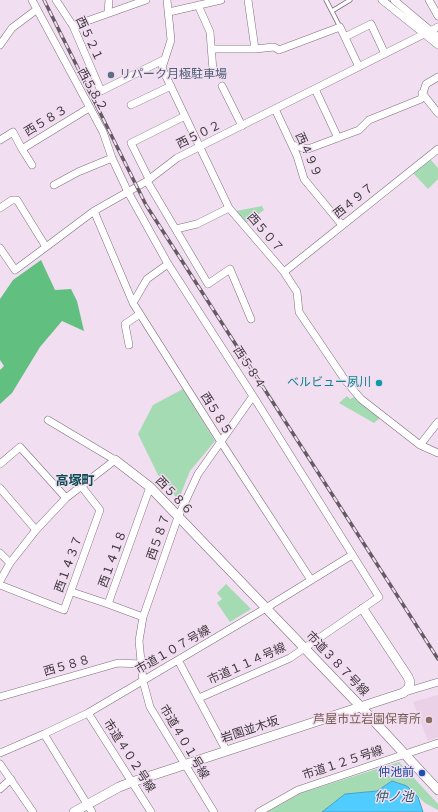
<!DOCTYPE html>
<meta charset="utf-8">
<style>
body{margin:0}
canvas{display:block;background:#f1def0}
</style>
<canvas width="438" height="812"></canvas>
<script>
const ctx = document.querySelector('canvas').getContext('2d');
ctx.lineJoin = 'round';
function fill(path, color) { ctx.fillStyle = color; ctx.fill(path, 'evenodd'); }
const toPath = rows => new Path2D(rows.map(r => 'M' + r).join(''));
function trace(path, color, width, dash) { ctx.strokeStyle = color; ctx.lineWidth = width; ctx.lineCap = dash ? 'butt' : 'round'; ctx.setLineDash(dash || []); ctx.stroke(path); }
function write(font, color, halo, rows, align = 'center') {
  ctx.font = font + ' "Fira Sans","Noto Sans JP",sans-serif'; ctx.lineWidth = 3; ctx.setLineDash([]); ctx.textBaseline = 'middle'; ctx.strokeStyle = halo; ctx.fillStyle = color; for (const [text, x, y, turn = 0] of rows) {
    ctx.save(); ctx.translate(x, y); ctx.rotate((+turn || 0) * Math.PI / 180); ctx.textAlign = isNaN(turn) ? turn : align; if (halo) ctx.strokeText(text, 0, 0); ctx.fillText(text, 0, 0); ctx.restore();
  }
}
fill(toPath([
 [438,695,438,737,428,741,413,702]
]), '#ead1e8');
fill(toPath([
 [430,159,438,168,438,179,428,189,413,173],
 [262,206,264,210,246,223,236,211],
 [183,389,215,441,190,471,178,501,169,486,158,475,138,434,153,405],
 [347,396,350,399,354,397,380,418,374,423,339,403],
 [226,584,251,609,230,622,217,603,222,599,217,593],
 [399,762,438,804,438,810,425,803,407,786,392,781,377,791,345,794,322,812,267,812,301,793]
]), '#a5dbb3');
fill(toPath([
 [41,260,55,290,71,289,77,301,84,331,62,321,40,347,12,393,0,404,0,370,4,366,0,360,0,299,13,280]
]), '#61bf80');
const water = toPath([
 [392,781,407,786,418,797,423,812,322,812,345,794,377,791,392,781]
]);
fill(water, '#50ccfe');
trace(water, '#4ba0c5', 1);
const lane = toPath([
 [326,0,340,27],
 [332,11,350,0]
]);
const street = toPath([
 [32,0,103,132,112,158,128,192,168,264,253,396,379,597,290,658,199,698],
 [56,0,73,26,101,91,163,60],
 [167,0,171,40,162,68,229,208,284,272,297,292,299,312,345,380,361,399,420,445,438,453],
 [382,0,438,45],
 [394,0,438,37],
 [429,0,438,16],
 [198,5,210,32,213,71],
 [108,12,109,0],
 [169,12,221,0],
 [73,26,146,0],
 [345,37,371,24,385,54],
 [0,45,12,28,36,10],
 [211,49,255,49,248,0],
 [255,49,274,47,279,50,340,27,359,67],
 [222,86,242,126],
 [315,89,338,138],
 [422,93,438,113],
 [131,105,171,86],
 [275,109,297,156,304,179,342,225],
 [0,140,13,132,22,149,89,108],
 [292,145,308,149,359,130,369,120,421,99,426,84,438,77],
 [22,149,32,165],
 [149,179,131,143,185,116],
 [147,181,208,284,230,269,251,319],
 [54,185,78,172,112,158],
 [0,208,12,200,17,200,46,247,94,211,147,181,177,158,438,27],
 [94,211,133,303],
 [176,229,197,224,229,208],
 [0,248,15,270,46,247],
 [168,264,147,279,133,303,221,442,311,580],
 [284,272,438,149],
 [129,345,125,324,140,314],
 [420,445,438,422],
 [0,464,20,447,66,498],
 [0,488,36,530],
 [0,553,10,563],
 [0,581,10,563,36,530,66,498,115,460,48,420],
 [0,585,64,610,100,510,82,487],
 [72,592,108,604],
 [143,617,108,604,150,487],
 [178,660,226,750],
 [405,692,438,682],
 [0,697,118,663,141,664],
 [88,713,151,812],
 [44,734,92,812],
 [0,753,44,734,88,713,266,608,352,555],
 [0,764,33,812],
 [0,789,11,779],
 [214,812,150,707,143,681,139,641,143,617,178,517,198,474,253,396],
 [259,812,298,790,438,743]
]);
const secondary = toPath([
 [115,460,150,487,361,707,438,790],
 [74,812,119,787,132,782,403,693,409,688,410,682,408,677,363,609]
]);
trace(lane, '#7f6f7e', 5);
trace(street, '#7f6f7e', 8);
trace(secondary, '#7f6f7e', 10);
trace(lane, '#fff', 3.5);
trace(street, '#fff', 7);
trace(secondary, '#fff', 9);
const rail = toPath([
 [44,0,146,205,438,659]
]);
trace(rail, '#655b64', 3.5);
trace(rail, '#f1def0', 2, [6]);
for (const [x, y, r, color] of [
 [111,75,4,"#5c6f8a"],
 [379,383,4,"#0f9aa8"],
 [429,720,4,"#8d6e63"],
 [422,773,4,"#1a4fb4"]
]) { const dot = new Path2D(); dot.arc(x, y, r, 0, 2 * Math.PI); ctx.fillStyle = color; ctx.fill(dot); trace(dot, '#f1def0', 1.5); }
write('12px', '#40383f', '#f1def0', [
 ["西５２１",89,39,65],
 ["西５８２",92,90,61],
 ["西５８３",46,121,-31],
 ["西５０２",199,135,-26],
 ["西４９９",308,155,66],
 ["西４９７",354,201,-39],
 ["西５０７",265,233,49],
 ["西５８４",249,368,57],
 ["西５８５",216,414,58],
 ["西５８６",174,496,46],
 ["西５８７",159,537,-71],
 ["西１４１８",113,559,-70],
 ["西１４３７",69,564,-70],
 ["市道１０７号線",173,650,-30],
 ["市道１１４号線",247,664,-24],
 ["市道３８７号線",337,664,46],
 ["西５８８",67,666,-16],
 ["岩園並木坂",250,730,-18],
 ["市道４０１号線",184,742,59],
 ["市道４０２号線",129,756,57],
 ["市道１２５号線",343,763,-18]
]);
write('12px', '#4e5e75', '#f1def0', [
 ["リパーク月極駐車場",119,75]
], 'left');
write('12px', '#0d838f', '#f1def0', [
 ["ベルビュー夙川",371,383]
], 'right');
write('12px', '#785e54', '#f1def0', [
 ["芦屋市立岩園保育所",421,720]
], 'right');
write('12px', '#164399', '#f1def0', [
 ["仲池前",414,773]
], 'right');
write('bold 13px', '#0e4c53', '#f1def0', [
 ["高塚町",75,481]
]);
write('italic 13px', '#295a6f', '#f1def0', [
 ["仲ノ池",394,797]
]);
</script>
